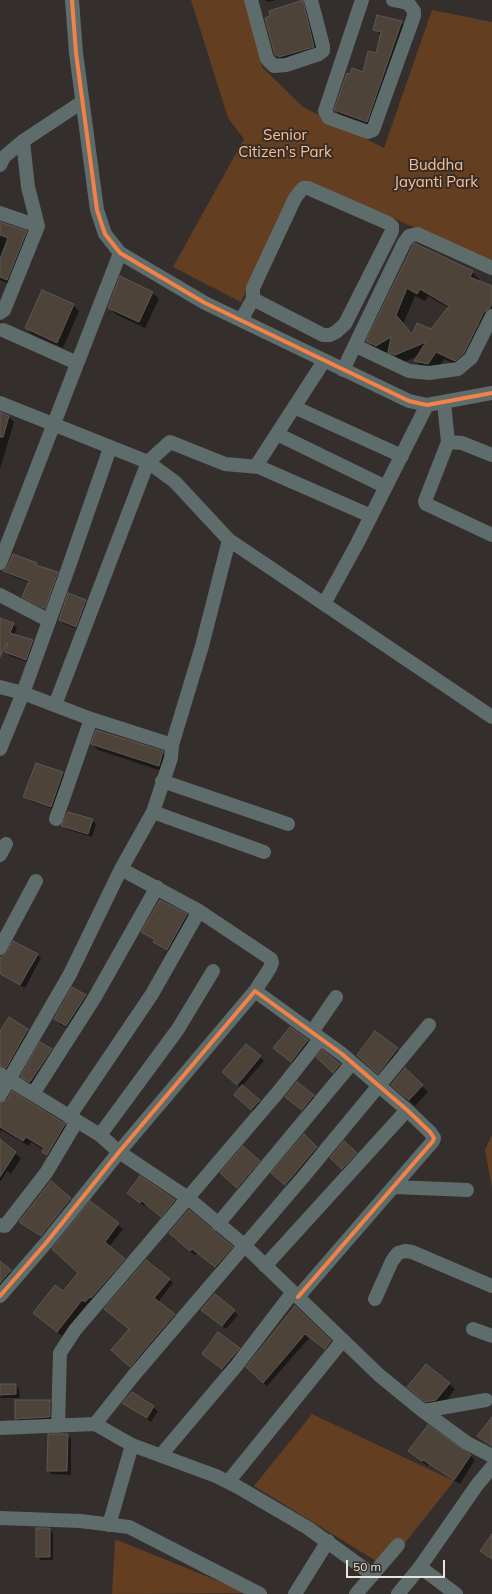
<!DOCTYPE html>
<style>
body{margin:0}
#map{position:relative;width:492px;height:1594px;overflow:hidden;background:#342f2c;font-family:Mulish,sans-serif}
canvas{display:block}
.scale{position:absolute;left:346px;top:1560px;width:99px;height:18px;box-sizing:border-box;border:2px solid #e9e4e0;border-top:0;padding-left:5px;font-size:12px;line-height:14px;white-space:nowrap;color:#e9e4e0;-webkit-text-stroke:3px #372e28;paint-order:stroke}
</style>
<div id="map">
<canvas width="492" height="1594"></canvas>
<div class="scale">50 m</div>
</div>
<script>
const ctx = document.querySelector('canvas').getContext('2d');
ctx.lineJoin = 'round';
function fill(path, color) { ctx.fillStyle = color; ctx.fill(path, 'evenodd'); }
const toPath = rows => new Path2D(rows.map(r => 'M' + r).join(''));
function trace(path, color, width, dash) { ctx.strokeStyle = color; ctx.lineWidth = width; ctx.lineCap = dash ? 'butt' : 'round'; ctx.setLineDash(dash || []); ctx.stroke(path); }
function write(font, color, halo, rows, align = 'center') {
  ctx.font = font + ' Mulish,sans-serif'; ctx.lineWidth = 4; ctx.setLineDash([]); ctx.textBaseline = 'middle'; ctx.strokeStyle = halo; ctx.fillStyle = color; for (const [text, x, y, turn = 0] of rows) {
    ctx.save(); ctx.translate(x, y); ctx.rotate((+turn || 0) * Math.PI / 180); ctx.textAlign = isNaN(turn) ? turn : align; if (halo) ctx.strokeText(text, 0, 0); ctx.fillText(text, 0, 0); ctx.restore();
  }
}
fill(toPath([
 [191,0,246,0,262,67,303,107,384,148,432,10,492,22,492,261,365,206,299,182,241,302,173,267,244,139,228,118],
 [492,1135,492,1188,485,1150],
 [312,1414,454,1481,386,1567,254,1486],
 [115,1540,117,1540,248,1593,112,1594]
]), '#643e20');
fill(toPath([
 [265,0,276,0,267,2],
 [302,1,308,7,320,52,282,61,276,55],
 [401,22,407,28,373,128,341,116,335,110,377,54,381,36,375,29],
 [0,223,26,232,32,238,13,286,0,280],
 [412,249,472,272,480,280,479,282,492,287,492,320,463,368,444,359,436,372,423,369,416,361,419,356,404,362,397,359,389,351,385,353,375,349,368,341],
 [415,296,425,301,428,296,449,308,432,330,413,334,403,324],
 [153,293,159,299,145,328,115,314,109,308],
 [73,305,79,311,63,348,32,334,26,328],
 [0,413,9,417,14,422,0,469],
 [36,564,40,567,57,573,61,577,48,612,23,597,29,583,8,574,4,571],
 [85,601,89,605,80,630,64,624,60,620],
 [0,619,13,624,17,628,14,635,32,641,36,645,30,663,10,656,6,652,9,645,0,642],
 [92,744,162,752,168,758,165,772,98,750],
 [37,764,63,773,67,777,55,810,28,800,24,797],
 [92,820,96,824,92,837,66,829,62,826],
 [160,901,187,915,192,920,173,954,160,947,155,941,142,932],
 [37,954,41,958,25,988,0,975,0,958],
 [72,989,86,996,91,1002,73,1031,61,1025,55,1019],
 [9,1018,33,1035,11,1072,0,1074,0,1033],
 [290,1028,311,1045,295,1065,278,1052],
 [375,1032,404,1055,384,1079,364,1061],
 [51,1050,57,1055,37,1088,22,1076],
 [322,1051,343,1068,337,1076,318,1057],
 [260,1057,264,1061,242,1086,263,1105,256,1113,239,1099,241,1088,227,1076],
 [405,1069,428,1092,415,1106,398,1091],
 [297,1083,317,1100,306,1113,290,1101],
 [12,1093,64,1125,70,1130,49,1157,43,1152,44,1150,31,1142,29,1146,1,1130,0,1132,0,1104,4,1104],
 [304,1136,320,1151,290,1188,276,1177],
 [0,1141,21,1158,11,1174,7,1171,0,1182],
 [344,1142,360,1157,346,1172,331,1158],
 [259,1161,263,1165,242,1191,226,1176],
 [51,1182,74,1203,45,1239,24,1225],
 [132,1197,174,1200,178,1204,165,1220,146,1204,144,1206],
 [91,1203,123,1229,109,1247,129,1264,90,1306,88,1303,62,1336,39,1317,80,1273],
 [175,1238,232,1247,237,1252,221,1271,198,1253,195,1255],
 [0,1262,14,1275,0,1291],
 [169,1279,173,1283,158,1302,178,1318,134,1370,113,1350,130,1330,110,1312],
 [215,1295,238,1315,226,1329,206,1313],
 [295,1308,334,1345,329,1352,310,1337,267,1386,251,1371],
 [239,1349,245,1354,229,1374,203,1354],
 [449,1384,455,1389,442,1406,432,1407,415,1393],
 [0,1385,15,1385,19,1389,20,1398,0,1398],
 [132,1393,158,1411,151,1422,124,1403],
 [50,1401,56,1407,55,1423,22,1424,16,1418],
 [67,1435,71,1439,71,1475,52,1474,48,1471],
 [410,1451,470,1455,475,1460,460,1484,429,1464,427,1466],
 [49,1529,53,1533,53,1560,41,1560,37,1556]
]), '#0007');
const building = toPath([
 [303,0,314,47,279,57,278,55,275,55,265,18,270,16,269,11,303,0],
 [377,15,402,21,367,122,334,110,347,73,350,74,352,68,363,72,368,51,376,53,381,32,373,30,377,15],
 [0,222,27,231,7,280,0,277,0,259,8,238,0,235,0,222],
 [414,243,473,271,470,277,492,286,492,303,490,308,484,312,464,353,455,361,436,352,428,364,414,361,426,342,395,355,388,352,391,337,376,346,366,341,414,243],
 [407,288,417,294,420,289,449,306,431,329,417,323,412,334,396,315,407,288],
 [120,276,153,292,139,322,108,308,120,276],
 [42,290,74,304,57,343,25,328,42,290],
 [0,412,9,416,3,437,0,437,0,412],
 [13,554,37,563,36,565,58,572,45,609,22,597,29,581,3,571,8,566,13,554],
 [68,593,86,600,76,627,59,620,68,593],
 [0,618,14,623,10,633,33,640,26,660,5,652,8,643,7,643,0,657,0,618],
 [96,730,163,751,159,766,91,744,96,730],
 [36,763,63,772,51,807,23,797,36,763],
 [68,812,93,819,88,834,61,826,68,812],
 [160,900,187,914,167,950,153,942,155,940,141,932,160,900],
 [13,941,38,954,20,985,0,974,0,958,7,952,13,941],
 [72,987,86,995,66,1026,54,1019,72,987],
 [9,1017,28,1029,6,1068,0,1066,0,1031,9,1017],
 [290,1027,308,1040,291,1062,273,1048,290,1027],
 [375,1031,398,1048,378,1074,357,1055,375,1031],
 [40,1042,52,1049,30,1082,20,1077,40,1042],
 [246,1044,261,1056,237,1085,222,1072,246,1044],
 [322,1050,340,1064,333,1073,316,1057,322,1050],
 [405,1068,423,1085,409,1100,391,1085,405,1068],
 [297,1082,314,1095,302,1110,285,1097,297,1082],
 [242,1085,260,1100,251,1110,234,1095,242,1085],
 [12,1091,65,1124,47,1155,42,1152,44,1148,26,1137,23,1141,0,1127,0,1103,7,1100,12,1091],
 [304,1134,317,1147,285,1185,271,1173,304,1134],
 [0,1139,16,1152,0,1177,0,1139],
 [344,1141,357,1153,342,1169,330,1158,344,1141],
 [243,1146,260,1161,237,1188,220,1173,243,1146],
 [140,1176,175,1200,161,1217,142,1201,140,1203,127,1193,140,1176],
 [51,1181,71,1198,41,1236,19,1222,51,1181],
 [90,1201,119,1223,105,1242,125,1259,91,1298,90,1297,85,1302,82,1300,57,1332,33,1313,55,1285,63,1291,78,1273,52,1249,90,1201],
 [189,1210,233,1247,215,1267,192,1249,190,1251,169,1233,189,1210],
 [146,1260,170,1279,154,1298,175,1314,130,1367,111,1350,129,1329,104,1309,146,1260],
 [0,1261,11,1270,0,1283,0,1261],
 [215,1294,235,1310,222,1326,201,1310,215,1294],
 [295,1306,331,1341,325,1349,305,1334,263,1383,246,1367,295,1306],
 [218,1332,240,1348,222,1369,202,1354,218,1332],
 [426,1364,450,1383,436,1400,425,1402,407,1387,426,1364],
 [0,1384,16,1384,16,1394,0,1395,0,1384],
 [132,1392,154,1406,147,1418,122,1403,132,1392],
 [15,1400,50,1400,50,1417,15,1419,15,1400],
 [492,1417,492,1446,477,1436,492,1417],
 [428,1425,471,1455,454,1480,423,1460,422,1461,408,1451,428,1425],
 [48,1434,68,1434,67,1471,47,1471,48,1434],
 [36,1528,50,1528,50,1557,36,1557,36,1528],
 [492,1534,492,1559,480,1551,492,1534]
]);
fill(building, '#4e4339');
trace(building, '#5c5855', 1);
trace(toPath([
 [72,0,76,53,97,210,105,234,120,253,205,303,409,401,427,405,492,393],
 [251,0,267,59,274,66,286,65,319,54,323,51,323,46,311,0],
 [362,0,325,111,329,118,368,132,373,130,414,16,414,11,408,3,393,0],
 [0,165,4,157,23,141,82,102],
 [0,213,38,226],
 [0,313,4,310,38,226,28,187,23,141],
 [241,320,253,299,323,335,330,335,336,332,345,324,392,231,392,226,388,223,308,188,303,188,295,198,253,288,253,299],
 [3,330,77,363],
 [356,346,409,371,429,373,451,370,458,369,471,358,492,316],
 [343,370,404,243,409,236,417,234,492,268],
 [0,403,148,462,175,482,229,540,492,717],
 [444,403,448,442,425,501,426,504,492,535],
 [294,407,402,456],
 [277,434,386,487],
 [448,442,462,443,492,455],
 [256,466,324,361],
 [0,563,120,253],
 [0,595,48,620],
 [324,604,357,544,427,405],
 [0,687,23,693,91,719,172,745,171,758,153,812,121,869],
 [55,705,148,462,170,442,225,464,259,467,371,516],
 [172,745,202,646,229,540],
 [0,749,23,693,69,566,110,448],
 [162,781,288,824],
 [153,812,264,852],
 [56,819,91,719],
 [0,855,6,844],
 [0,948,36,881],
 [312,1032,336,997],
 [0,1074,100,1135,119,1152,188,1198,244,1245,379,1375,423,1411,467,1443,492,1456],
 [33,1094,95,997,157,887],
 [0,1095,70,974,121,869,199,911,271,959,272,963,270,968,255,991],
 [69,1117,152,994,199,911],
 [100,1135,178,1029,213,971],
 [394,1187,467,1190],
 [218,1224,352,1063],
 [0,1225,5,1226,46,1173,77,1121],
 [265,1266,407,1110],
 [0,1296,46,1243,119,1152,255,991,342,1054,407,1110,430,1132,434,1138,433,1141,298,1297],
 [375,1299,392,1261,398,1253,405,1251,412,1252,492,1286],
 [473,1329,492,1336],
 [423,1411,486,1400],
 [95,1424,134,1375,304,1176,429,1025],
 [58,1426,60,1353,75,1330,279,1091,320,1039],
 [0,1428,95,1424,132,1445,216,1476,238,1487,308,1528,373,1575],
 [161,1455,237,1365,293,1292],
 [228,1482,343,1340],
 [0,1518,80,1521,129,1527,260,1594],
 [109,1525,132,1445],
 [295,1594,328,1541],
 [356,1594,398,1545],
 [398,1594,420,1567],
 [456,1594,420,1567,477,1485,492,1467]
]), '#5e6c6c', 14);
trace(toPath([
 [72,0,76,53,97,210,105,234,120,253,205,303,409,401,427,405,492,393],
 [0,1296,46,1243,119,1152,255,991,342,1054,407,1110,430,1132,434,1138,433,1141,298,1297]
]), '#f48246', 4);
write('15px', '#fbbf95', '#372e28', [
 ["Senior",285,135],
 ["Citizen's Park",285,152],
 ["Buddha",436,165],
 ["Jayanti Park",436,182]
]);
</script>
